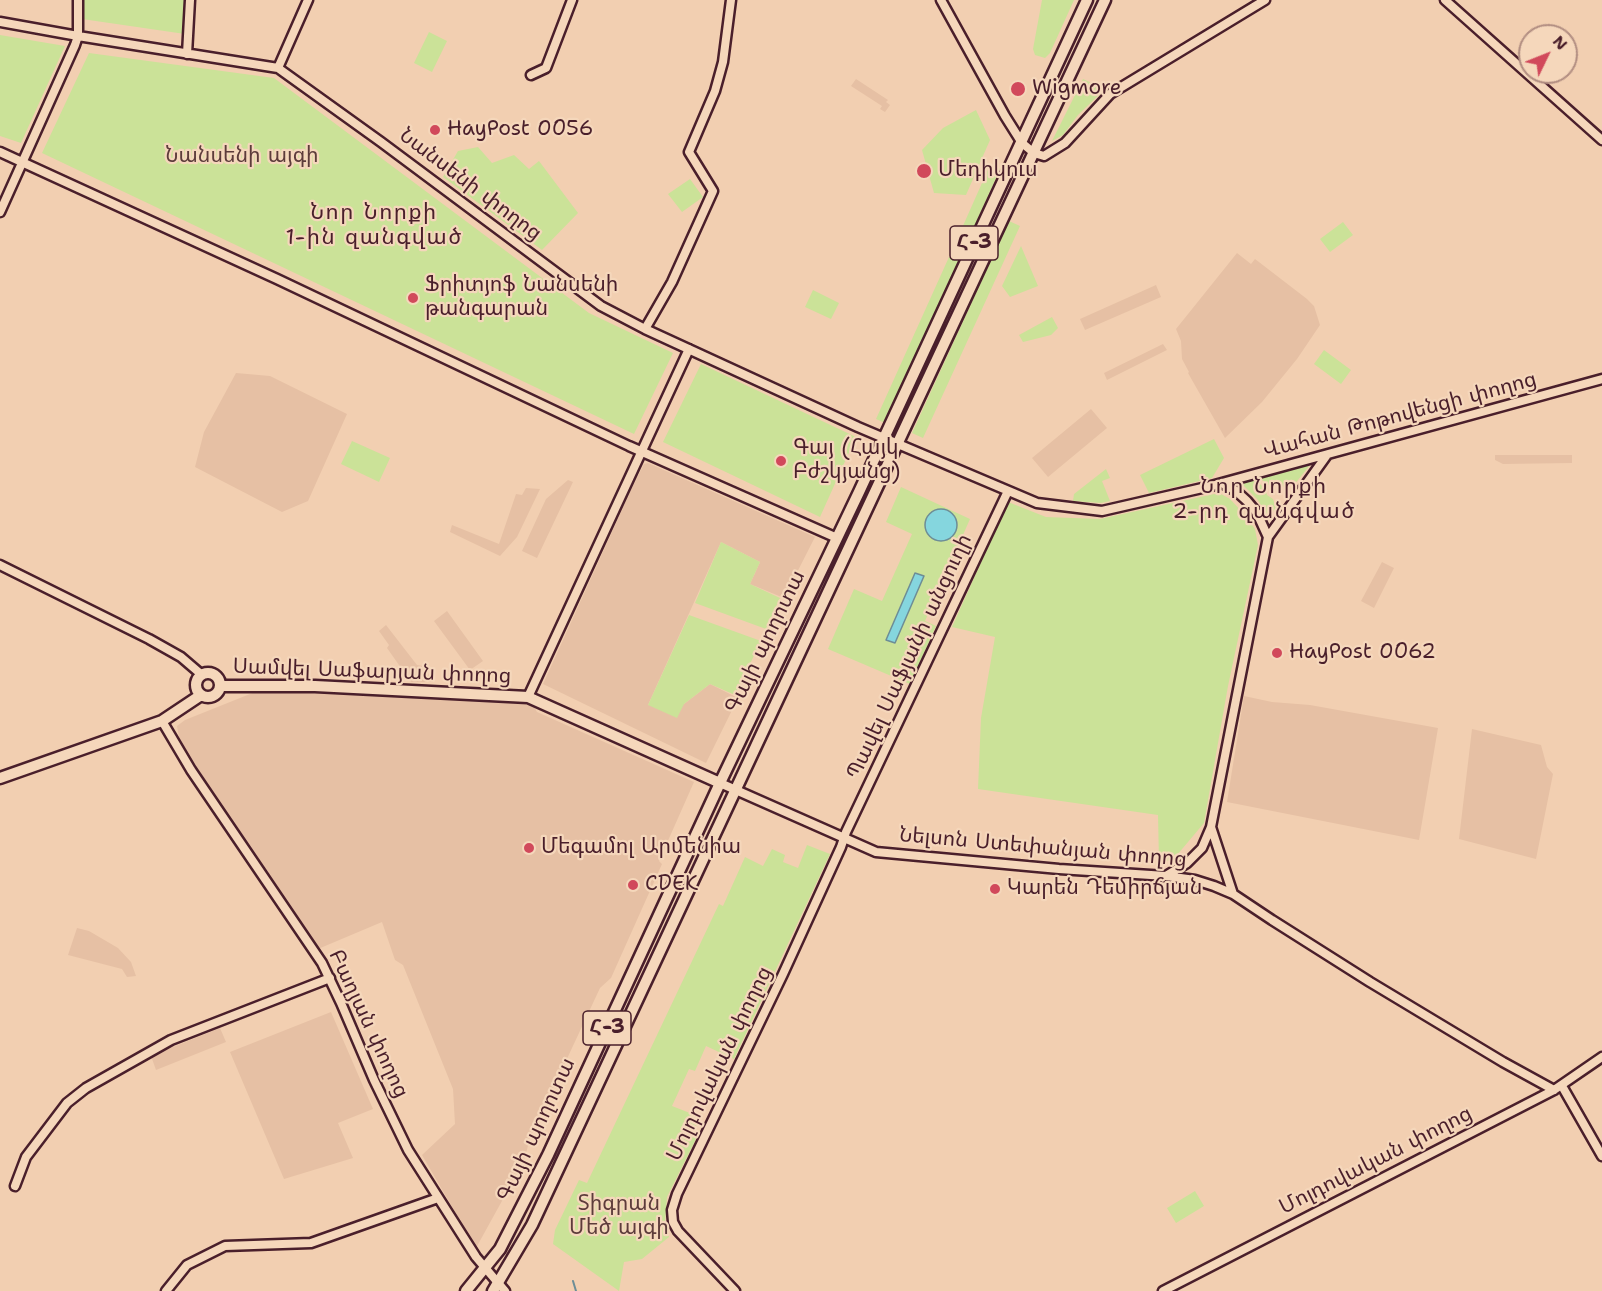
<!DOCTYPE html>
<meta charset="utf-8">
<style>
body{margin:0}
#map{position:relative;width:1602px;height:1291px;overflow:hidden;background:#f2cfb1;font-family:"Shantell Sans",sans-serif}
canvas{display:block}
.north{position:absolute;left:1518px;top:24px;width:60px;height:60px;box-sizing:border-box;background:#f5d7bb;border:2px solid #b18d81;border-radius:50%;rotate:47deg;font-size:16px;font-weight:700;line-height:24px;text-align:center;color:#4a1f2b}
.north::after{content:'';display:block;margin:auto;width:21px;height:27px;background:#d1495b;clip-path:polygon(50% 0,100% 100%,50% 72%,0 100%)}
</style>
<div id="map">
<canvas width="1602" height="1291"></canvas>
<div class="north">N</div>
</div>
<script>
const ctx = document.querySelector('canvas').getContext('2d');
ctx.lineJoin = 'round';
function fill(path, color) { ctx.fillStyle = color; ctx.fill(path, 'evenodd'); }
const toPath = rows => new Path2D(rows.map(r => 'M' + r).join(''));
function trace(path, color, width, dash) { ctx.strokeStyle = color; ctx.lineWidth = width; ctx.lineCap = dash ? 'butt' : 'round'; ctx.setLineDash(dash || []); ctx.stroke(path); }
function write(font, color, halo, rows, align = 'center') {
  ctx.font = font + ' "Shantell Sans","Noto Sans Armenian",sans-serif'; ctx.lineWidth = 4.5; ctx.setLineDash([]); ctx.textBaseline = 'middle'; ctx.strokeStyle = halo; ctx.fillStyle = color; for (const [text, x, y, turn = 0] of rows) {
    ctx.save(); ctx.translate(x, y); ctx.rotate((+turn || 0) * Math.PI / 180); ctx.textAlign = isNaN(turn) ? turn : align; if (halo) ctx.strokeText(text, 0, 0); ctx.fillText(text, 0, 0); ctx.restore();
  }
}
fill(toPath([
 [856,79,888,100,886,102,890,105,885,112,880,109,882,106,851,86],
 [1237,253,1251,264,1255,259,1307,299,1314,306,1320,325,1297,359,1262,402,1225,438,1188,373,1189,372,1182,359,1181,341,1176,329],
 [1156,285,1161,297,1085,330,1080,319],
 [1163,344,1167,350,1107,380,1104,373],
 [236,373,270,376,347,414,308,501,282,512,195,467,204,432],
 [1091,409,1107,428,1048,477,1032,458],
 [1495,455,1572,455,1572,463,1503,464,1495,460],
 [648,463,815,537,784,598,750,584,760,562,721,542,648,705,684,704,710,684,738,698,706,763,543,684,631,490,644,464],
 [568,480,573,482,537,558,522,551,546,499],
 [526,488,540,489,517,537,500,556,450,532,452,525,499,544,516,494,522,495],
 [1382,562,1394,568,1374,608,1361,601],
 [447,611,483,661,470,670,434,621],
 [386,625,417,665,423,666,433,682,411,682,387,648,389,645,379,631],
 [260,690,336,690,522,700,532,703,537,712,694,782,659,861,662,864,611,978,600,988,530,1138,524,1161,476,1248,422,1155,455,1124,453,1089,403,965,395,960,382,922,318,949,180,742,177,726,185,720],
 [1244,696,1272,702,1310,705,1438,728,1419,840,1227,802],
 [1472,729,1541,745,1547,767,1553,774,1536,859,1459,839],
 [77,928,89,931,118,948,131,962,136,976,127,977,122,969,68,955],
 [331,1012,373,1109,338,1123,353,1158,284,1179,230,1052],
 [220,1028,226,1042,156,1070,151,1056]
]), '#e6c0a4');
fill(toPath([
 [83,0,187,0,185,34,82,19],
 [1042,0,1074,0,1050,53,1045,58,1035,55,1033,49],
 [429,32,447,41,432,72,414,63],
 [0,35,65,46,21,143,0,136],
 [89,53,274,78,589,313,673,353,634,434,42,153],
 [1083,79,1105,89,1078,115,1063,135,1052,141],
 [976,110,990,140,966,195,934,193,922,150,943,128],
 [478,147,492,163,514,155,529,169,539,161,578,213,542,250,443,177,458,151],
 [990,165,1000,169,968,241,958,237],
 [690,179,703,197,682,212,668,194],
 [1009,221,1020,226,923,438,912,433],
 [1343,222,1353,235,1330,252,1320,239],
 [1021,246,1038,286,1010,297,1002,286],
 [949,257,959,261,885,423,876,419],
 [813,290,839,303,831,319,805,307],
 [1052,317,1058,328,1051,335,1023,342,1019,335],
 [1324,350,1351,370,1341,384,1314,364],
 [701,364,856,437,820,517,663,442],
 [1214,439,1224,458,1212,478,1149,493,1140,475],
 [352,441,390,458,379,482,341,464],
 [1310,465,1294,485,1281,487,1275,483,1269,485,1259,478],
 [1106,469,1110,478,1102,481,1110,501,1101,503,1073,501,1074,494],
 [1255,480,1266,489,1267,495,1273,499,1276,508,1269,517,1257,499,1242,484],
 [901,487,970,519,925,621,936,626,910,684,828,649,854,589,882,601,912,534,886,522],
 [1214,494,1221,494,1230,499,1245,515,1255,529,1258,545,1228,686,1204,823,1172,861,1159,861,1158,815,978,789,981,718,995,637,952,627,1008,502,1046,517,1100,519],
 [721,542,760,562,750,584,780,598,766,629,695,603],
 [689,615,761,641,735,695,710,684,684,704,677,718,648,705],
 [807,845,830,854,734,1059,706,1046,695,1071,689,1069,672,1106,700,1117,695,1129,700,1131,667,1197,665,1222,669,1237,642,1259,624,1262,619,1291,553,1244,555,1230,579,1180,587,1183,719,904,723,906,745,857,763,866,772,849,785,855,783,862,798,868],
 [1195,1191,1204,1206,1176,1223,1167,1208]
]), '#cbe298');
const water = toPath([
 '925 525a16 16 0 1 1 32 0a16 16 0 1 1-32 0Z',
 [915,573,924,576,895,643,886,640,915,573]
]);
fill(water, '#85d6de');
trace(water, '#6d8d96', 1.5);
trace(toPath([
 [573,1281,576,1291]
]), '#6d8d96', 2);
const minor = toPath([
 [941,0,1005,116,1022,143,1034,153,1044,156,1065,143,1110,94,1265,0],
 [1445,0,1602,140],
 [0,22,78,36,278,68,381,142,601,306,645,329,858,427,1037,503,1102,511,1211,486,1602,379],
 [187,54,190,0],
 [278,68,308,0],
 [531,75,546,68,572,0],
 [0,152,277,279,629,446,837,538],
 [0,212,75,45,78,36,78,0],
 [645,329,672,282,713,191,689,152,715,91,723,62,731,0],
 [1222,483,1236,491,1247,501,1257,513,1268,537],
 [0,565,149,639,181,657,202,675],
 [528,697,689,349],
 [162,721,191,770,322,963,341,1003,374,1080,408,1150,476,1257,505,1291],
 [720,783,876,852,1059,869,1166,876,1195,880,1214,886,1233,894,1272,920,1370,982,1503,1062,1554,1090],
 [1211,827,1233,894],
 [1166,876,1187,863,1202,848,1211,827,1268,537,1327,455],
 [1562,1086,1602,1156],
 [15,1186,26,1157,67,1103,86,1088,171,1040,330,978],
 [166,1291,187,1265,225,1246,311,1243,438,1198],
 [735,1291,678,1231,673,1222,672,1210,677,1194,783,974,841,847,846,832,1008,491],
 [1163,1291,1554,1090,1602,1057]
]);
const major = toPath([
 '196 685a12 12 0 1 1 24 0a12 12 0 1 1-24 0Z',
 [220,686,315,686,528,697,720,783],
 [0,778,162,721,201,695],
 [466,1291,500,1249,548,1155,720,783,859,492,1087,0],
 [493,1291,532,1225,1105,0]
]);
trace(minor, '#4a1f2b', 13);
trace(major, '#4a1f2b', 15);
trace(minor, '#f5d7bb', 8);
trace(major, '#f5d7bb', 10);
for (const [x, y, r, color] of [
 [1018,89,8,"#d1495b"],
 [435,130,6,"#d1495b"],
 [924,171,8,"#d1495b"],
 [413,298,6,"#d1495b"],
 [781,461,6,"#d1495b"],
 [1277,653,6,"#d1495b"],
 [529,848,6,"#d1495b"],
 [633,885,6,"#d1495b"],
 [995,889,6,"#d1495b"]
]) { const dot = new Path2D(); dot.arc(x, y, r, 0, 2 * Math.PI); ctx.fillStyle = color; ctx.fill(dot); trace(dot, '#f5d7bb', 2); }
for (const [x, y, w] of [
 [974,243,48],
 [607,1028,48]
]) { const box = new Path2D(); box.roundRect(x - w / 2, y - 17, w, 34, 4.5); ctx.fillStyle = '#f5d7bb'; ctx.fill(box); trace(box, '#4a1f2b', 1.5); }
write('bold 20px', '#4a1f2b', null, [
 ["Հ-3",974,243],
 ["Հ-3",607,1028]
]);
write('21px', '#4a1f2b', '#f5d7bb', [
 ["Wigmore",1032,89],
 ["HayPost 0056",447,130],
 ["Մեդիկուս",938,171],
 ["Ֆրիտյոֆ Նանսենի",425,286],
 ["թանգարան",425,310],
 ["Գայ (Հայկ",793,449],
 ["Բժշկյանց)",793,473],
 ["HayPost 0062",1289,653],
 ["Մեգամոլ Արմենիա",541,848],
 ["CDEK",645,885],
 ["Կարեն Դեմիրճյան",1007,889]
], 'left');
write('21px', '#5d3c3b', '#f5d7bb', [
 ["Նանսենի այգի",242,157],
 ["Տիգրան",619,1205],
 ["Մեծ այգի",619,1229]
]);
write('21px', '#4a1f2b', '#f5d7bb', [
 ["Նանսենի փողոց",470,185,37],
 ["Վահան Թոթովենցի փողոց",1400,416,-15],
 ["Գայի պողոտա",766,642,-64],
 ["Պավել Սաֆյանի անցուղի",910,657,-65],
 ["Սամվել Սաֆարյան փողոց",372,672,2],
 ["Նելսոն Ստեփանյան փողոց",1043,848,5],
 ["Բաղյան փողոց",368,1024,65],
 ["Մոլդովական փողոց",720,1064,-64],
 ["Գայի պողոտա",537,1130,-65],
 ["Մոլդովական փողոց",1376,1161,-27]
]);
ctx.letterSpacing = '1.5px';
write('22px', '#4a1f2b', '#f5d7bb', [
 ["Նոր Նորքի",374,213],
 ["1-ին զանգված",374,238],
 ["Նոր Նորքի",1264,487],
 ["2-րդ զանգված",1264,512]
]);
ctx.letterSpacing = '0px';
</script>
